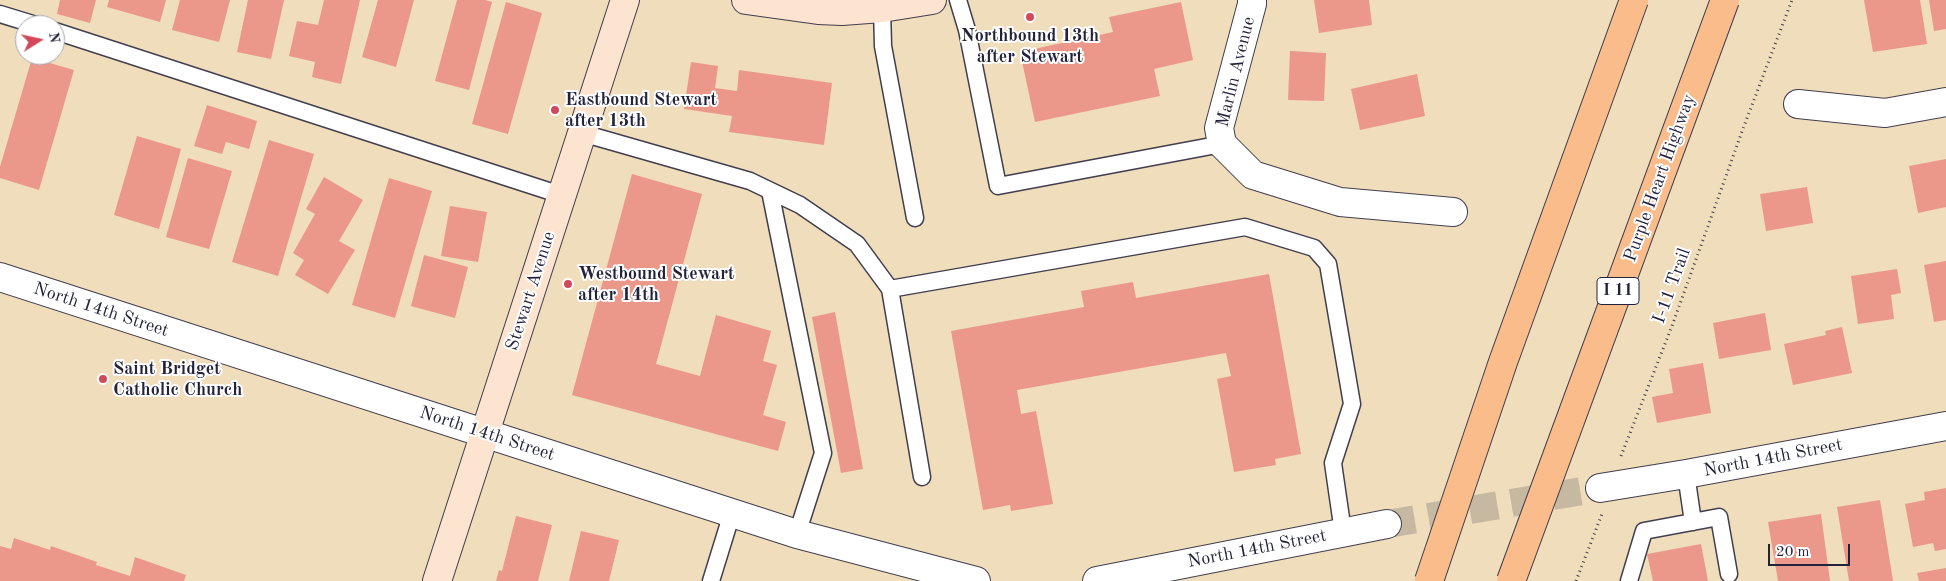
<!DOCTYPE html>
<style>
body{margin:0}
#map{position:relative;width:1946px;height:581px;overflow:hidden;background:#efddbb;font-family:"Old Standard TT",serif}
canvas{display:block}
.north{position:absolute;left:15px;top:15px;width:50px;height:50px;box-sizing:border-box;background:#fff;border:1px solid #a7a7b1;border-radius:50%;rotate:80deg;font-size:14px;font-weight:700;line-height:20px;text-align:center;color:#22223b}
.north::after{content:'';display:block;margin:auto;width:18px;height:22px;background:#d1495b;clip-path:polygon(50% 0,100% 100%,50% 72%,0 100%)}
.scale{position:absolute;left:1768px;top:544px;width:82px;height:22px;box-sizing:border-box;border:2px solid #22223b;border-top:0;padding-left:6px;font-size:15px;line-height:18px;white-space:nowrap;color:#22223b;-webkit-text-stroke:4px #fff;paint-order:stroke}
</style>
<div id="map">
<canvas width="1946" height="581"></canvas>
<div class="north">N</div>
<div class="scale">20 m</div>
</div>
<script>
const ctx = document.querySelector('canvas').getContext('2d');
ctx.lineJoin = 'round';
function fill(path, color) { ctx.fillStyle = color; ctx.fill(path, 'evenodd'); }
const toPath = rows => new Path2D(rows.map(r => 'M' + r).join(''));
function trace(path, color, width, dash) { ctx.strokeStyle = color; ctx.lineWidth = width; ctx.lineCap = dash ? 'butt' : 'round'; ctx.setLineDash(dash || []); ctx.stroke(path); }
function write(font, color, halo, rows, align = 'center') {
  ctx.font = font + ' "Old Standard TT",serif'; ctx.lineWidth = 4; ctx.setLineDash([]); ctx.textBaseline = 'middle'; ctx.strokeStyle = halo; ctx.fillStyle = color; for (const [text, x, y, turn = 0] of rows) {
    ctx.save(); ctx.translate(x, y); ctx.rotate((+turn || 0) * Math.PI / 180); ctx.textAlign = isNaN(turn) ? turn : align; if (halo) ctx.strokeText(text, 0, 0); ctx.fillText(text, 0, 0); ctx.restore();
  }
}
fill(toPath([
 [60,0,96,0,90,23,57,14],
 [109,0,166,0,160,22,107,7],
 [180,0,230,0,219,42,172,30],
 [248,0,284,0,271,59,237,52],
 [324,0,360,0,341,84,312,77,315,62,289,56,297,21,318,25],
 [378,0,414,0,396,67,362,57],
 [457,0,485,0,492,2,469,90,435,81],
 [1314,0,1369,0,1372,25,1319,33],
 [1864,0,1920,0,1927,44,1873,52],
 [1929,0,1946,0,1946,29,1934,31],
 [506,2,542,13,508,134,472,124],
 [1181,2,1193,60,1154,69,1160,96,1035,122,1020,52,1113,32,1109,17],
 [1290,51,1326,53,1324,101,1288,100],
 [32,58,74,70,39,190,0,178,0,167],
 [691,62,718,66,715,88,737,91,739,70,832,83,824,145,729,132,732,116,684,109],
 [1417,74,1425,116,1360,130,1351,89],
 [207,105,257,121,249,149,226,142,222,154,194,146],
 [137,136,181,149,159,229,114,215],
 [269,140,314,154,278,276,232,262],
 [188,158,232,171,209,249,166,237],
 [1946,159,1946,207,1918,213,1909,166],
 [632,174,702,194,656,364,700,376,716,315,771,331,763,361,777,365,763,415,786,422,778,451,572,395],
 [324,177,363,200,339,241,355,250,328,294,295,275,304,260,293,253,315,214,306,209],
 [389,178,432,191,395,318,352,305],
 [1807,187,1813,223,1766,231,1760,194],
 [450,206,487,212,478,262,441,256],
 [424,255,468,267,455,318,411,306],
 [1946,261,1946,320,1934,322,1924,265],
 [1897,269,1901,293,1891,295,1894,319,1858,324,1851,276],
 [1269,274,1301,454,1275,459,1276,465,1234,472,1217,379,1231,376,1226,353,1017,390,1021,414,1036,411,1053,504,1011,511,1010,505,983,510,951,331,1084,307,1081,291,1133,282,1136,298],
 [835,312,863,469,841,473,812,317],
 [1765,313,1771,350,1719,359,1713,323],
 [1842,327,1852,373,1793,385,1784,344,1826,335,1825,331],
 [1703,363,1711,413,1657,423,1652,397,1673,393,1669,369],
 [1946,488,1946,549,1935,551,1933,543,1913,547,1905,504,1925,500,1924,492],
 [1880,500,1893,581,1849,581,1837,507],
 [1821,514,1830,581,1778,581,1768,522],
 [516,516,552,525,538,581,496,581,499,570,502,571],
 [581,531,619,540,609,581,569,581],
 [14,538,50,550,51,546,97,562,96,565,130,576,135,557,186,575,184,581,0,581,0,546,11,549],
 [1701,544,1708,581,1653,581,1647,554],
 [1946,568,1946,581,1919,581,1917,573]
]), '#eb988a');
trace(toPath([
 [1387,524,1600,488]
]), '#c6b8a1', 28, [28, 14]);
const lane = toPath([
 [958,0,967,30,998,186,1222,144],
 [882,8,883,46,915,218],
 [0,14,36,25],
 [55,31,561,195],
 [582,133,750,181,800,205,857,244,890,289,922,477],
 [770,191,823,453,797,534],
 [890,289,1245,227,1314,248,1328,264,1352,404,1333,463,1343,532],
 [1686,474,1693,522],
 [711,581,732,513],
 [1629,581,1644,531,1719,517,1729,574]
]);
const street = toPath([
 [1252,0,1252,4,1219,128,1222,144,1253,175,1340,202,1453,212],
 [1798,104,1885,113,1946,102],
 [0,277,797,534,976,581],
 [1600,488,1686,474,1946,426],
 [1097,581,1387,524]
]);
const secondary = toPath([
 [746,0,818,10,842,11,882,8,932,0],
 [437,581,625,0]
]);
trace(lane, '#413e4e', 19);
trace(street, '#413e4e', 30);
trace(secondary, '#413e4e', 30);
trace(toPath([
 [1621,456,1672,326,1744,126,1792,0],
 [1576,581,1602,514]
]), '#413e4e', 3, [1, 4]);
trace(lane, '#fff', 16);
trace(street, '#fff', 28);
trace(secondary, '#fde4d0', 28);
const highwayBridge = toPath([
 [1429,581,1503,362,1634,0],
 [1511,581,1725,0]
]);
trace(highwayBridge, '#413e4e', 30, []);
trace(highwayBridge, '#f9bc8a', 28);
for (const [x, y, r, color] of [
 [1030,17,5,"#d1495b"],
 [555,110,5,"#d1495b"],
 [568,284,5,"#d1495b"],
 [103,379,5,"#d1495b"]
]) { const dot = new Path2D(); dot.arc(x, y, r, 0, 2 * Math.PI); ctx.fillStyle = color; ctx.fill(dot); trace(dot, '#fff', 2); }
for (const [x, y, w] of [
 [1618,291,42]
]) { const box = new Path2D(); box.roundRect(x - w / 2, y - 13.5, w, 27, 4); ctx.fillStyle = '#fff'; ctx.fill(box); trace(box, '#22223b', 1); }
write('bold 16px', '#22223b', null, [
 ["I 11",1618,291]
]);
write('bold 18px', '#22223b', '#fff', [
 ["Northbound 13th",1030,36,"center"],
 ["after Stewart",1030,57,"center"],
 ["Eastbound Stewart",565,100],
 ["after 13th",565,121],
 ["Westbound Stewart",578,274],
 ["after 14th",578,295],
 ["Saint Bridget",113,369],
 ["Catholic Church",113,390]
], 'left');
write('18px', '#22223b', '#fff', [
 ["Marlin Avenue",1236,72,-76],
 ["Purple Heart Highway",1660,178,-70],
 ["I-11 Trail",1672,286,-70],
 ["Stewart Avenue",531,291,-72],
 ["North 14th Street",101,310,18],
 ["North 14th Street",487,434,18],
 ["North 14th Street",1773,458,-11],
 ["North 14th Street",1257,549,-11]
]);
</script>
